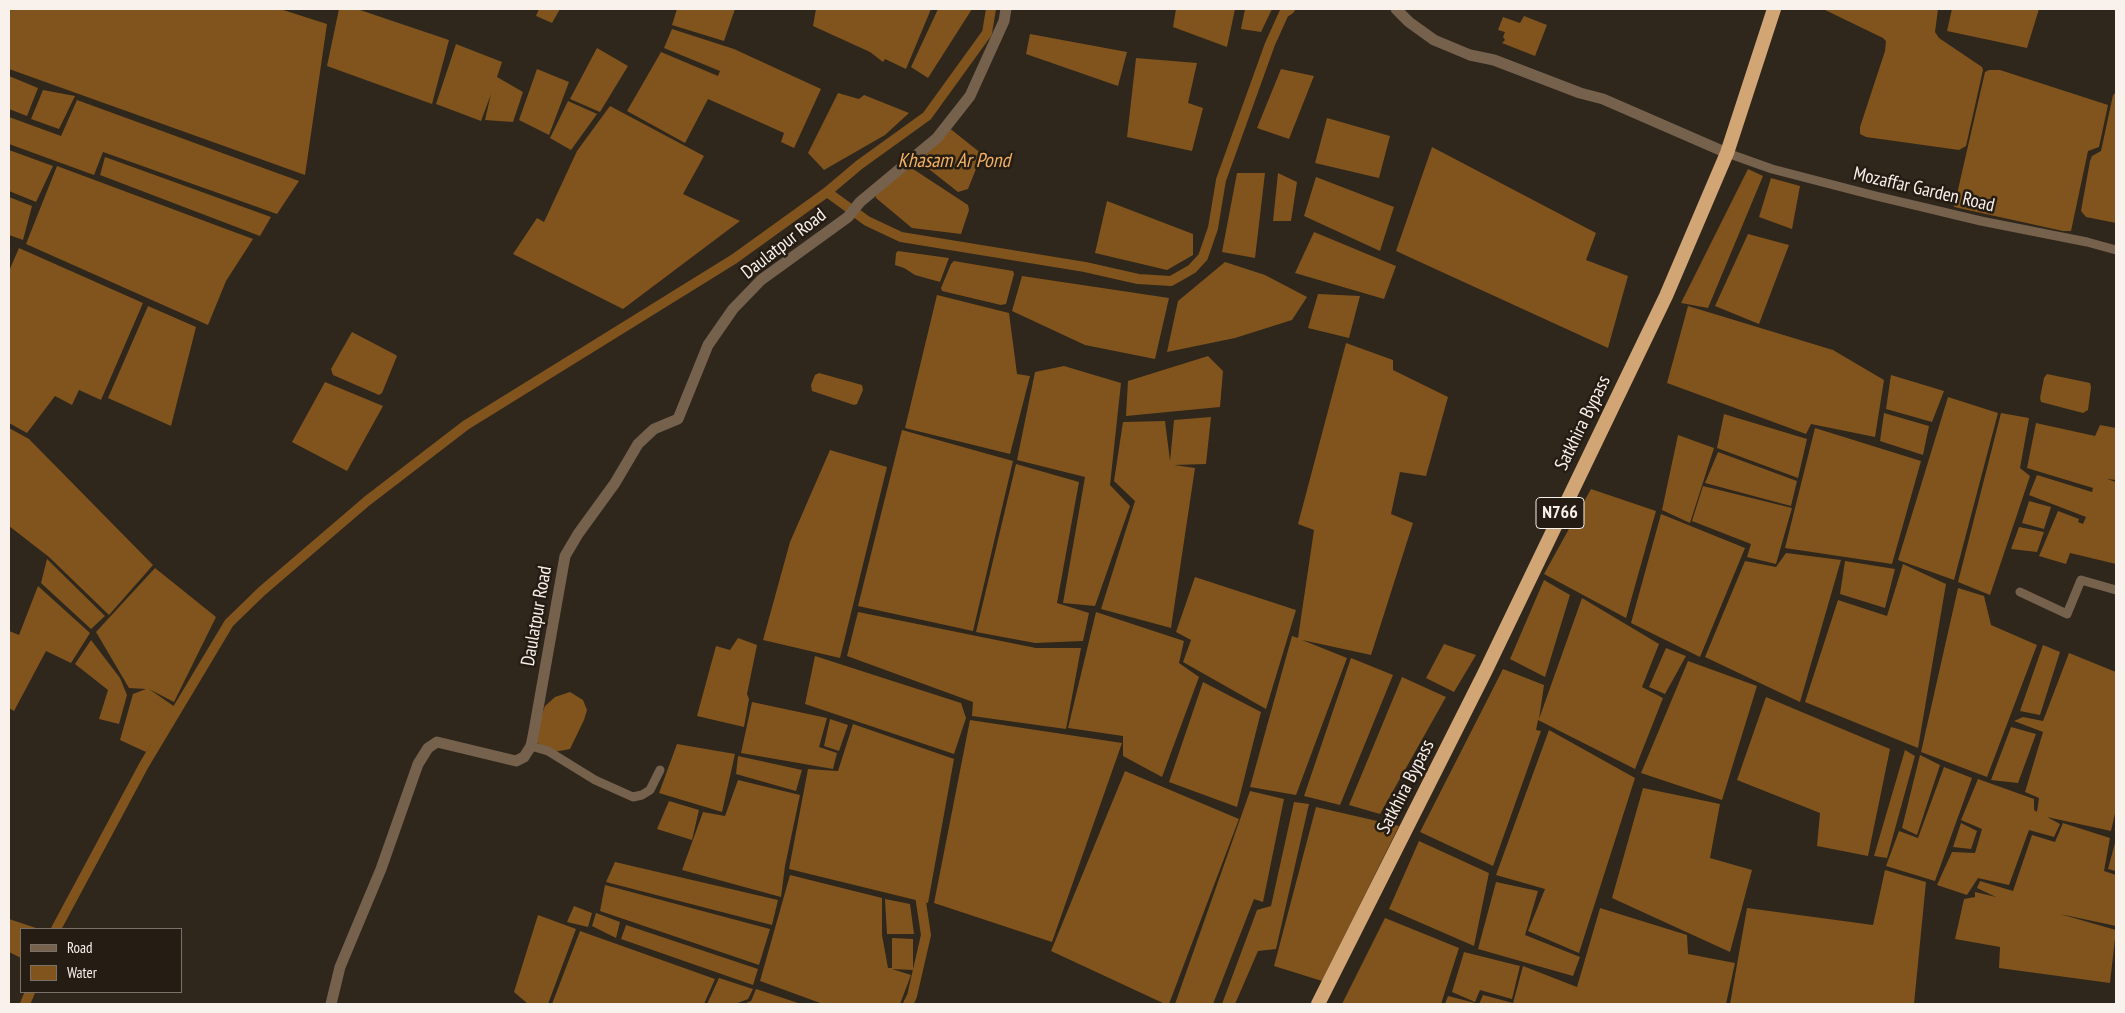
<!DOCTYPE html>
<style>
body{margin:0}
#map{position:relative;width:2125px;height:1013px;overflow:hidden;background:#2f261c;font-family:"PT Sans Narrow",sans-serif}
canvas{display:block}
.frame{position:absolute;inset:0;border:10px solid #f9f2ec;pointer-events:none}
.legend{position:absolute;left:20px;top:928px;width:162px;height:65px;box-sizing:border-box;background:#251d13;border:1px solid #7a726a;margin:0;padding:6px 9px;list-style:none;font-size:15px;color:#f9f2ec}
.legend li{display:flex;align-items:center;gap:10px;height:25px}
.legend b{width:25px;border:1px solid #7a726a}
</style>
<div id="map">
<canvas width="2125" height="1013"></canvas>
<div class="frame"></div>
<ul class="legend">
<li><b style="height:6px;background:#75614c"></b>Road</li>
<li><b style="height:14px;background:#80541c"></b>Water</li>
</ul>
</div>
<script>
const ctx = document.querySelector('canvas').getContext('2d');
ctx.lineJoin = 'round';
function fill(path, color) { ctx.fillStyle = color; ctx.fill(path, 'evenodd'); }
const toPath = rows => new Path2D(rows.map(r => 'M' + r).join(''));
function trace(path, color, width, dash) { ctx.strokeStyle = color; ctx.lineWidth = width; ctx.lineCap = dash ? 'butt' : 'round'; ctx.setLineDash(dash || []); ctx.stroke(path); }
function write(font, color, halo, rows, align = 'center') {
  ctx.font = font + ' "PT Sans Narrow",sans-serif'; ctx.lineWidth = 5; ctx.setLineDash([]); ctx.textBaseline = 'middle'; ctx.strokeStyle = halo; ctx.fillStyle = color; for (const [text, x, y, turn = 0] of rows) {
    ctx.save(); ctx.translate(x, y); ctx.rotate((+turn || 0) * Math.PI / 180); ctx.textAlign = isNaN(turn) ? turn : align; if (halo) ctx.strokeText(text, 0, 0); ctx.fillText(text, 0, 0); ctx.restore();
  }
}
fill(toPath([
 [9,9,280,9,327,24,305,175,9,69],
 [339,9,357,9,449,40,432,104,327,66],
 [539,9,560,9,552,23,536,16],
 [677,9,735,9,724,41,672,25],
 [816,9,931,9,906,69,885,59,883,62,870,52,813,26],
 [938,9,972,9,928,78,911,67],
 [1176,9,1235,9,1227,47,1173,27],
 [1245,9,1272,9,1261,32,1241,29],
 [1823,9,1938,9,1935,32,1939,38,1982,67,1983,70,1966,146,1959,150,1866,137,1860,134,1860,127,1885,51,1886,41,1883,38],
 [1952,9,2039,9,2027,48,1947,31],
 [1524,16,1547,25,1535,56,1502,43,1505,40,1503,37,1505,32,1498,30,1503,17,1520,23],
 [672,29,734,49,821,89,794,148,781,142,784,133,708,99,685,143,627,111,661,52,718,76,720,71,664,48],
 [1030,34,1127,52,1118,86,1026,54],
 [456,44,502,62,497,77,523,92,513,122,485,120,491,94,481,121,436,104],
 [597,48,628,66,600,112,570,99],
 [1136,58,1197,63,1188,103,1203,108,1192,151,1127,137],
 [537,69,569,82,549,135,519,120],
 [1281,69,1314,76,1289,139,1257,128],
 [1989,70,2000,70,2108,105,2099,147,2088,151,2071,231,2063,231,1954,207,1985,72],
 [9,76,38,88,27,116,9,109],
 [43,90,75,96,59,129,31,119],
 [2116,92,2116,223,2086,217,2081,211,2090,161,2092,156,2101,151,2113,95],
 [838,93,859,99,864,95,909,113,885,135,824,170,808,153],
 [77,100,299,181,277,214,103,152,94,175,9,144,9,117,61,136],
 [568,101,597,114,571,150,550,138],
 [610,106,704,156,683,194,740,221,623,309,513,254,537,218,544,222,577,151],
 [1327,118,1390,136,1379,178,1315,163],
 [948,127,982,154,968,189,958,192,920,162],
 [1432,147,1596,233,1586,260,1628,276,1608,348,1396,251],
 [9,150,53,166,36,202,9,191],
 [105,157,271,217,260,236,100,175],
 [57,166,253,239,226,281,208,325,26,244],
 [910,167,968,205,969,210,961,234,912,228,876,198,876,195],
 [1748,169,1763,176,1708,308,1681,303],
 [1237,173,1265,173,1255,258,1222,252],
 [1278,173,1297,182,1291,221,1273,221],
 [1316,177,1394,207,1380,251,1304,216],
 [1771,178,1800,186,1792,229,1759,217],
 [9,197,32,206,23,240,9,235],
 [1107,201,1193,234,1193,255,1167,270,1095,253],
 [1314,232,1396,266,1384,299,1295,273],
 [1748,234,1789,245,1759,324,1715,306],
 [19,248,143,303,101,400,79,390,72,405,55,396,27,433,9,423,9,271],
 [898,251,949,258,940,282,915,275,904,268,895,265,896,253],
 [954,261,1013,271,1014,274,1006,304,1001,305,942,291,941,288,951,264],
 [1225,262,1265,275,1307,297,1292,320,1235,338,1167,352,1178,301],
 [1022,276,1169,298,1155,359,1085,345,1012,311],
 [1318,294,1360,296,1349,338,1308,328],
 [937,295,1009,313,1017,374,1030,376,1010,454,905,428],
 [148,306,196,327,171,426,108,398],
 [1688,306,1833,350,1884,380,1875,437,1811,424,1806,434,1667,383],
 [352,332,394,354,397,356,382,393,379,395,333,375,331,369],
 [1346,343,1393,360,1393,370,1448,397,1426,476,1400,472,1391,514,1413,523,1371,655,1302,640,1347,658,1296,795,1250,787,1292,636,1298,638,1314,530,1298,524],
 [1208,356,1223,371,1220,407,1126,416,1128,381],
 [1064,366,1121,383,1110,485,1130,506,1095,606,1063,603,1085,477,1017,460,1035,372],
 [819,373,862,385,863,390,857,404,854,405,812,391,811,385,815,375],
 [2047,374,2090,383,2091,387,2088,410,2083,413,2041,402,2040,398,2044,378],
 [1891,375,1944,391,1932,422,1886,409],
 [325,382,383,406,347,471,292,442],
 [1948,397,1998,413,1954,580,1898,560],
 [1884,413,1929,426,1923,455,1880,441],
 [2001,413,2029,418,2020,468,2030,476,1990,595,1958,582],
 [1724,414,1807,439,1798,478,1717,448],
 [1211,417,1206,464,1174,465,1195,468,1171,628,1101,609,1135,501,1114,481,1123,422,1165,421,1170,461,1174,420],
 [2036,423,2095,436,2100,425,2116,428,2116,480,2107,479,2116,482,2116,564,2070,553,2066,564,2039,556,2058,511,2079,519,2078,522,2083,524,2086,517,2029,495,2037,475,2092,492,2093,488,2027,468],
 [9,428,29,439,153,565,109,615,49,557,9,526],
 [1815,428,1921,461,1892,564,1785,548],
 [902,430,1013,461,973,631,858,606],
 [1678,435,1714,448,1690,523,1662,510],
 [830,450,887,467,840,658,763,640,790,542],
 [1718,452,1797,481,1791,506,1705,483],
 [1016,464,1079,482,1057,603,1089,613,1083,641,1035,643,976,632],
 [1703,486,1792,508,1776,564,1747,557,1751,544,1692,521],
 [1591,489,1656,511,1626,618,1544,574],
 [2029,501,2051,507,2044,529,2022,523],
 [1661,514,1745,548,1700,657,1631,623],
 [2019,527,2044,532,2037,552,2011,549],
 [1786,553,1841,560,1800,702,1705,657,1745,561,1776,567],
 [47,559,105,616,91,629,41,583],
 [1845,561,1895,569,1885,608,1840,594],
 [1903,564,1946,584,1918,748,1805,702,1838,600,1887,616],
 [155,568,216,617,174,702,149,689,175,707,146,752,120,740,133,694,146,689,129,688,96,632],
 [1195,577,1296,610,1266,709,1183,662,1191,640,1176,632],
 [1544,580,1570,595,1545,677,1510,659],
 [38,586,90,633,71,663,46,651,14,711,9,708,9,631,19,635],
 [1958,588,1984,596,1991,625,2037,645,1987,777,1921,752],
 [1582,598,1659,644,1642,687,1663,698,1635,769,1538,720,1536,730,1541,731,1493,866,1420,832,1503,669,1544,685,1539,719],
 [858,612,1036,648,1081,648,1066,729,972,716,973,702,847,656],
 [1096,612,1184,641,1179,663,1199,677,1162,777,1123,756,1123,736,1068,728],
 [738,638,757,645,747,694,749,699,744,727,697,716,716,646,730,650],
 [91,640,120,678,127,695,119,724,99,719,108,690,75,664],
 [1444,644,1476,655,1454,692,1426,678],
 [2043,645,2060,652,2040,715,2020,711],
 [1666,648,1686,656,1665,694,1649,687],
 [2069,653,2116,672,2116,809,2111,831,2047,817,2060,824,2054,837,2029,830,2009,885,1978,878,1967,895,1937,885,1952,852,1975,853,1982,829,1961,820,1978,779,2034,799,2034,810,2037,812,2039,798,2025,792,2043,732,2014,721,2023,717,2043,721],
 [815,656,961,703,966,718,954,754,805,704],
 [1351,658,1393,675,1340,805,1304,796],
 [1688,661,1757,686,1722,800,1641,773],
 [1402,677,1446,697,1380,814,1349,805],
 [1203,682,1261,712,1237,807,1169,782],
 [570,692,583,700,587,710,584,720,570,749,554,752,536,742,541,717,545,706,555,697],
 [1766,697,1890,749,1868,856,1817,846,1820,813,1737,780],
 [752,702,827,718,819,747,837,753,833,769,741,753],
 [830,719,848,725,839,751,824,746],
 [970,720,1122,743,1052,942,934,903],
 [853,724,954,759,928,903,789,869,808,769,838,771],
 [2011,727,2036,734,2018,783,1991,780],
 [1549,730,1635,778,1579,953,1528,931,1545,889,1496,875],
 [677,744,735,754,722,812,659,793],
 [1905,750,1915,756,1887,858,1874,856],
 [1920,755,1940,765,1917,835,1902,828],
 [738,756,802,770,796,791,736,774],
 [1944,767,1972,778,1935,881,1886,866,1899,831,1918,838],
 [1125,771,1239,819,1169,1004,1165,1004,1051,951],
 [738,780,800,795,785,866,781,897,682,870,703,812,725,816],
 [1643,788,1720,804,1710,858,1752,870,1730,952,1612,898],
 [1250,791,1284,799,1263,902,1254,899,1213,1004,1175,1004],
 [669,801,699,810,692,840,657,829],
 [1294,802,1309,804,1276,949,1258,951,1235,1004,1222,1004,1257,910,1271,906],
 [1316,807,1399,826,1322,981,1274,966],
 [1961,823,1977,831,1971,849,1953,847],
 [2063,823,2110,838,2104,871,2116,875,2116,926,2060,914,2116,930,2110,983,1999,968,2000,947,1955,939,1964,899,1975,897,1975,892,1996,897,1977,888,1980,881,2013,891,2032,835,2055,842],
 [2116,839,2116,871,2108,869],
 [1419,841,1489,873,1474,946,1389,909],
 [615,862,778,900,772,925,606,882],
 [1885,870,1926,882,1914,1004,1730,1004,1747,908,1873,925],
 [790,875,882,898,882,935,888,968,892,968,892,938,913,939,913,970,892,969,911,975,900,1004,823,1004,760,981],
 [1496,882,1538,891,1525,935,1580,957,1573,976,1478,949],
 [605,885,770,929,759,965,600,911],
 [885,899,910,904,914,934,887,934],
 [574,906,592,913,588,927,567,922],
 [1600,908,1687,935,1688,954,1735,963,1726,1004,1445,1004,1448,996,1479,1004,1483,995,1513,1003,1523,966,1577,987],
 [596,913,620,922,616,938,592,926],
 [538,915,576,929,548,1004,528,1004,514,992],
 [1385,918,1459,948,1441,1004,1342,1004],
 [9,919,36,928,21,929,21,958,9,952],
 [626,925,758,969,753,985,621,939],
 [580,931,715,979,704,1004,552,1004],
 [1464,952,1520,966,1512,999,1480,990,1475,1002,1452,992],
 [719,978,753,989,748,999,735,1004,707,1004],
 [756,989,801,1004,744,1004,751,1001]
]), '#80541c');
trace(toPath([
 [827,192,867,221,901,237,1085,267,1138,279,1171,281,1192,269,1203,257,1213,228,1221,180,1270,44,1284,13,1290,9],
 [56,929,144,765,229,623,262,591,367,501,466,425,734,259,827,192,859,165,927,116,987,33,991,9],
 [25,1004,30,992],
 [908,1004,912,996,926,935,919,889]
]), '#80541c', 10);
trace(toPath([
 [1727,153,1772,169,1876,196,1981,221,2087,242,2116,250],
 [2020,592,2067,614,2081,580,2116,590],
 [531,746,548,751,595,780,633,797,642,795,650,790,660,770]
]), '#75614c', 9);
trace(toPath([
 [1396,9,1409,22,1434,40,1470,55,1494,60,1580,93,1603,99,1727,153],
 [331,1004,340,967,381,869,418,764,428,748,437,742,516,761,524,757,531,746,534,731,565,556,578,534,615,483,638,444,654,429,678,419,708,345,733,309,761,280,848,217,860,202,937,138,970,96,1004,21,1006,9]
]), '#75614c', 11);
trace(toPath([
 [1318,1004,1485,672,1666,296,1727,153,1774,9]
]), '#d2a574', 14);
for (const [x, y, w] of [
 [1560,513,48]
]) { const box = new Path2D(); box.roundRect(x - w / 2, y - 15.5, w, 31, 4); ctx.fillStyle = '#251d13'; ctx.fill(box); trace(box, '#f9f2ec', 1); }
write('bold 18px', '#f9f2ec', null, [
 ["N766",1560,513]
]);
write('19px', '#f9f2ec', '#251d13', [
 ["Mozaffar Garden Road",1924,190,13],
 ["Daulatpur Road",784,244,-38],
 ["Satkhira Bypass",1583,423,-64],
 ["Daulatpur Road",537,616,-80],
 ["Satkhira Bypass",1406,787,-63]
]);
write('italic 20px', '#f2b064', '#251d13', [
 ["Khasam Ar Pond",954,161]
]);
</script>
